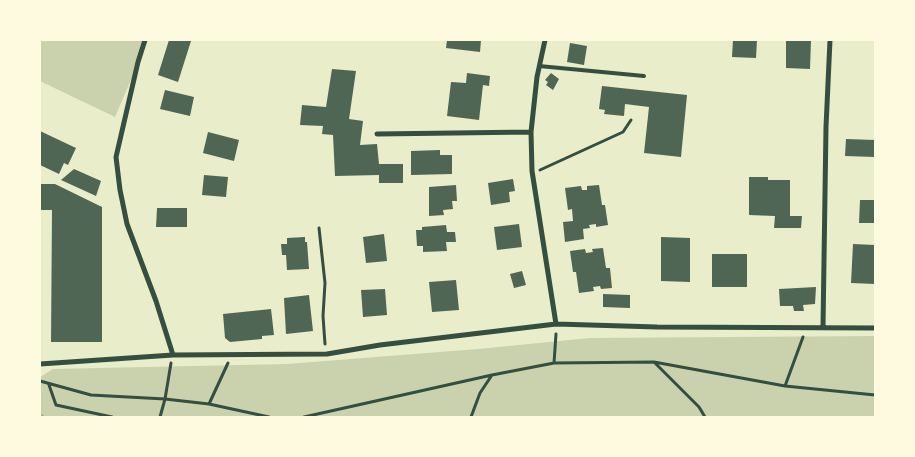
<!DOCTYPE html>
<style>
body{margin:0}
#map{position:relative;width:915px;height:457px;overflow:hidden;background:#e9edc9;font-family:Karla,sans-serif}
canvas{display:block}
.frame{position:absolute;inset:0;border:41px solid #fefae0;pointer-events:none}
</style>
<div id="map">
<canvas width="915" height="457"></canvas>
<div class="frame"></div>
</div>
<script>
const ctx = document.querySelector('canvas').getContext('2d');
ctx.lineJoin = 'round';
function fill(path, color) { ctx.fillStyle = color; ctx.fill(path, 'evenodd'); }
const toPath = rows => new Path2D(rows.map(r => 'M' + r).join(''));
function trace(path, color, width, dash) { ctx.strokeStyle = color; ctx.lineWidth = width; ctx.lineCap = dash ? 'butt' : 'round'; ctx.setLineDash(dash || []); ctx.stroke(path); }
fill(toPath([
 [40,40,148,40,115,117,40,81],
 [875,336,875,417,40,417,40,377,53,369,287,364,478,349,590,338]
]), '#cad2ad');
trace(toPath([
 [40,416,42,417]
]), '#a3b18a', 5);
fill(toPath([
 [169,40,191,41,178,82,158,75],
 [447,40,481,40,480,52,446,48],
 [733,40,757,40,756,58,732,57],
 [786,40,811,40,810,69,786,68],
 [570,43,587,46,584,65,567,62],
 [332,69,356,71,349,119,363,121,360,145,377,144,379,164,403,164,403,183,379,183,379,175,335,176,333,135,322,134,323,126,300,125,302,105,326,107],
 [467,73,490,76,489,86,483,85,479,120,447,116,451,82,466,83],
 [551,73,559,79,553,90,546,85,548,82,545,80],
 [602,86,687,95,681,157,644,153,649,107,625,104,624,116,604,114,605,110,599,109],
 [165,90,194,97,190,116,160,109],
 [40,131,76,148,68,165,64,163,59,174,40,165],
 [208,132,239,140,234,161,203,153],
 [846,139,875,140,875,157,845,156],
 [440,150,440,155,452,155,452,174,411,175,411,151],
 [74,169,101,181,96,196,61,180],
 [204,175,228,177,226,197,202,195],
 [749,177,768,177,768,180,790,180,790,216,802,216,801,228,774,228,775,216,749,215],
 [513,179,515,191,509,192,510,202,491,205,488,183],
 [40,184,55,184,102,207,102,342,51,342,52,210,40,210],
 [456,185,457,201,452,201,453,209,443,210,444,215,429,216,429,187],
 [599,185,602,205,605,205,608,225,596,227,596,224,589,225,590,228,583,229,584,239,565,242,563,222,573,221,572,209,568,210,565,188,581,186,582,190,587,190,587,186],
 [860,200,875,200,875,223,859,223],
 [157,208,187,208,187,227,156,227],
 [519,224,522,247,497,250,494,227],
 [446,225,447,232,455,232,456,242,446,242,447,251,423,252,423,246,417,246,416,230,422,230,422,227],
 [384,234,387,261,366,263,363,237],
 [305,237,305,242,307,242,309,269,287,270,286,255,282,255,281,244,287,244,287,238],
 [661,237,690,238,690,282,661,281],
 [853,244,875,245,875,284,851,283],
 [603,248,606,268,610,268,612,288,601,289,600,286,593,287,594,291,579,293,576,272,573,272,570,251,585,249,586,253,593,252,592,249],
 [712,254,747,254,747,287,712,287],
 [522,271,526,285,514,288,510,274],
 [456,280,459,310,432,312,429,282],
 [816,287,815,304,803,305,804,311,794,311,793,306,780,306,779,289],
 [385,289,387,315,363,317,361,290],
 [603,294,630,295,630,308,603,307],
 [309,295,313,331,286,334,284,298],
 [271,309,274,335,262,336,262,339,230,342,225,338,223,314]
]), '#4f6655');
trace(toPath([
 [540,170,623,132,631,120],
 [319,228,325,283,323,316,325,344],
 [554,363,556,334],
 [655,363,699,407,705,417],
 [40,381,91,395,165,399,209,404,269,417],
 [49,385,56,405,112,417],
 [785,386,803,337],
 [209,404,228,363],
 [160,417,165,399,171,363],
 [304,417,492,375,554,363,654,362,785,386,875,395],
 [471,417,480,393,492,375]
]), '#344e41', 3);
trace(toPath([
 [539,66,644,76]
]), '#344e41', 4);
trace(toPath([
 [145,40,138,62,116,157,120,190,127,224,156,301,173,355],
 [545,40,537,77,531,132,532,171,556,324],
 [377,134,531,132],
 [823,327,826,127,830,40],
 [40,364,173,355,327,354,380,345,556,324,657,327,875,328]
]), '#344e41', 5);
</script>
